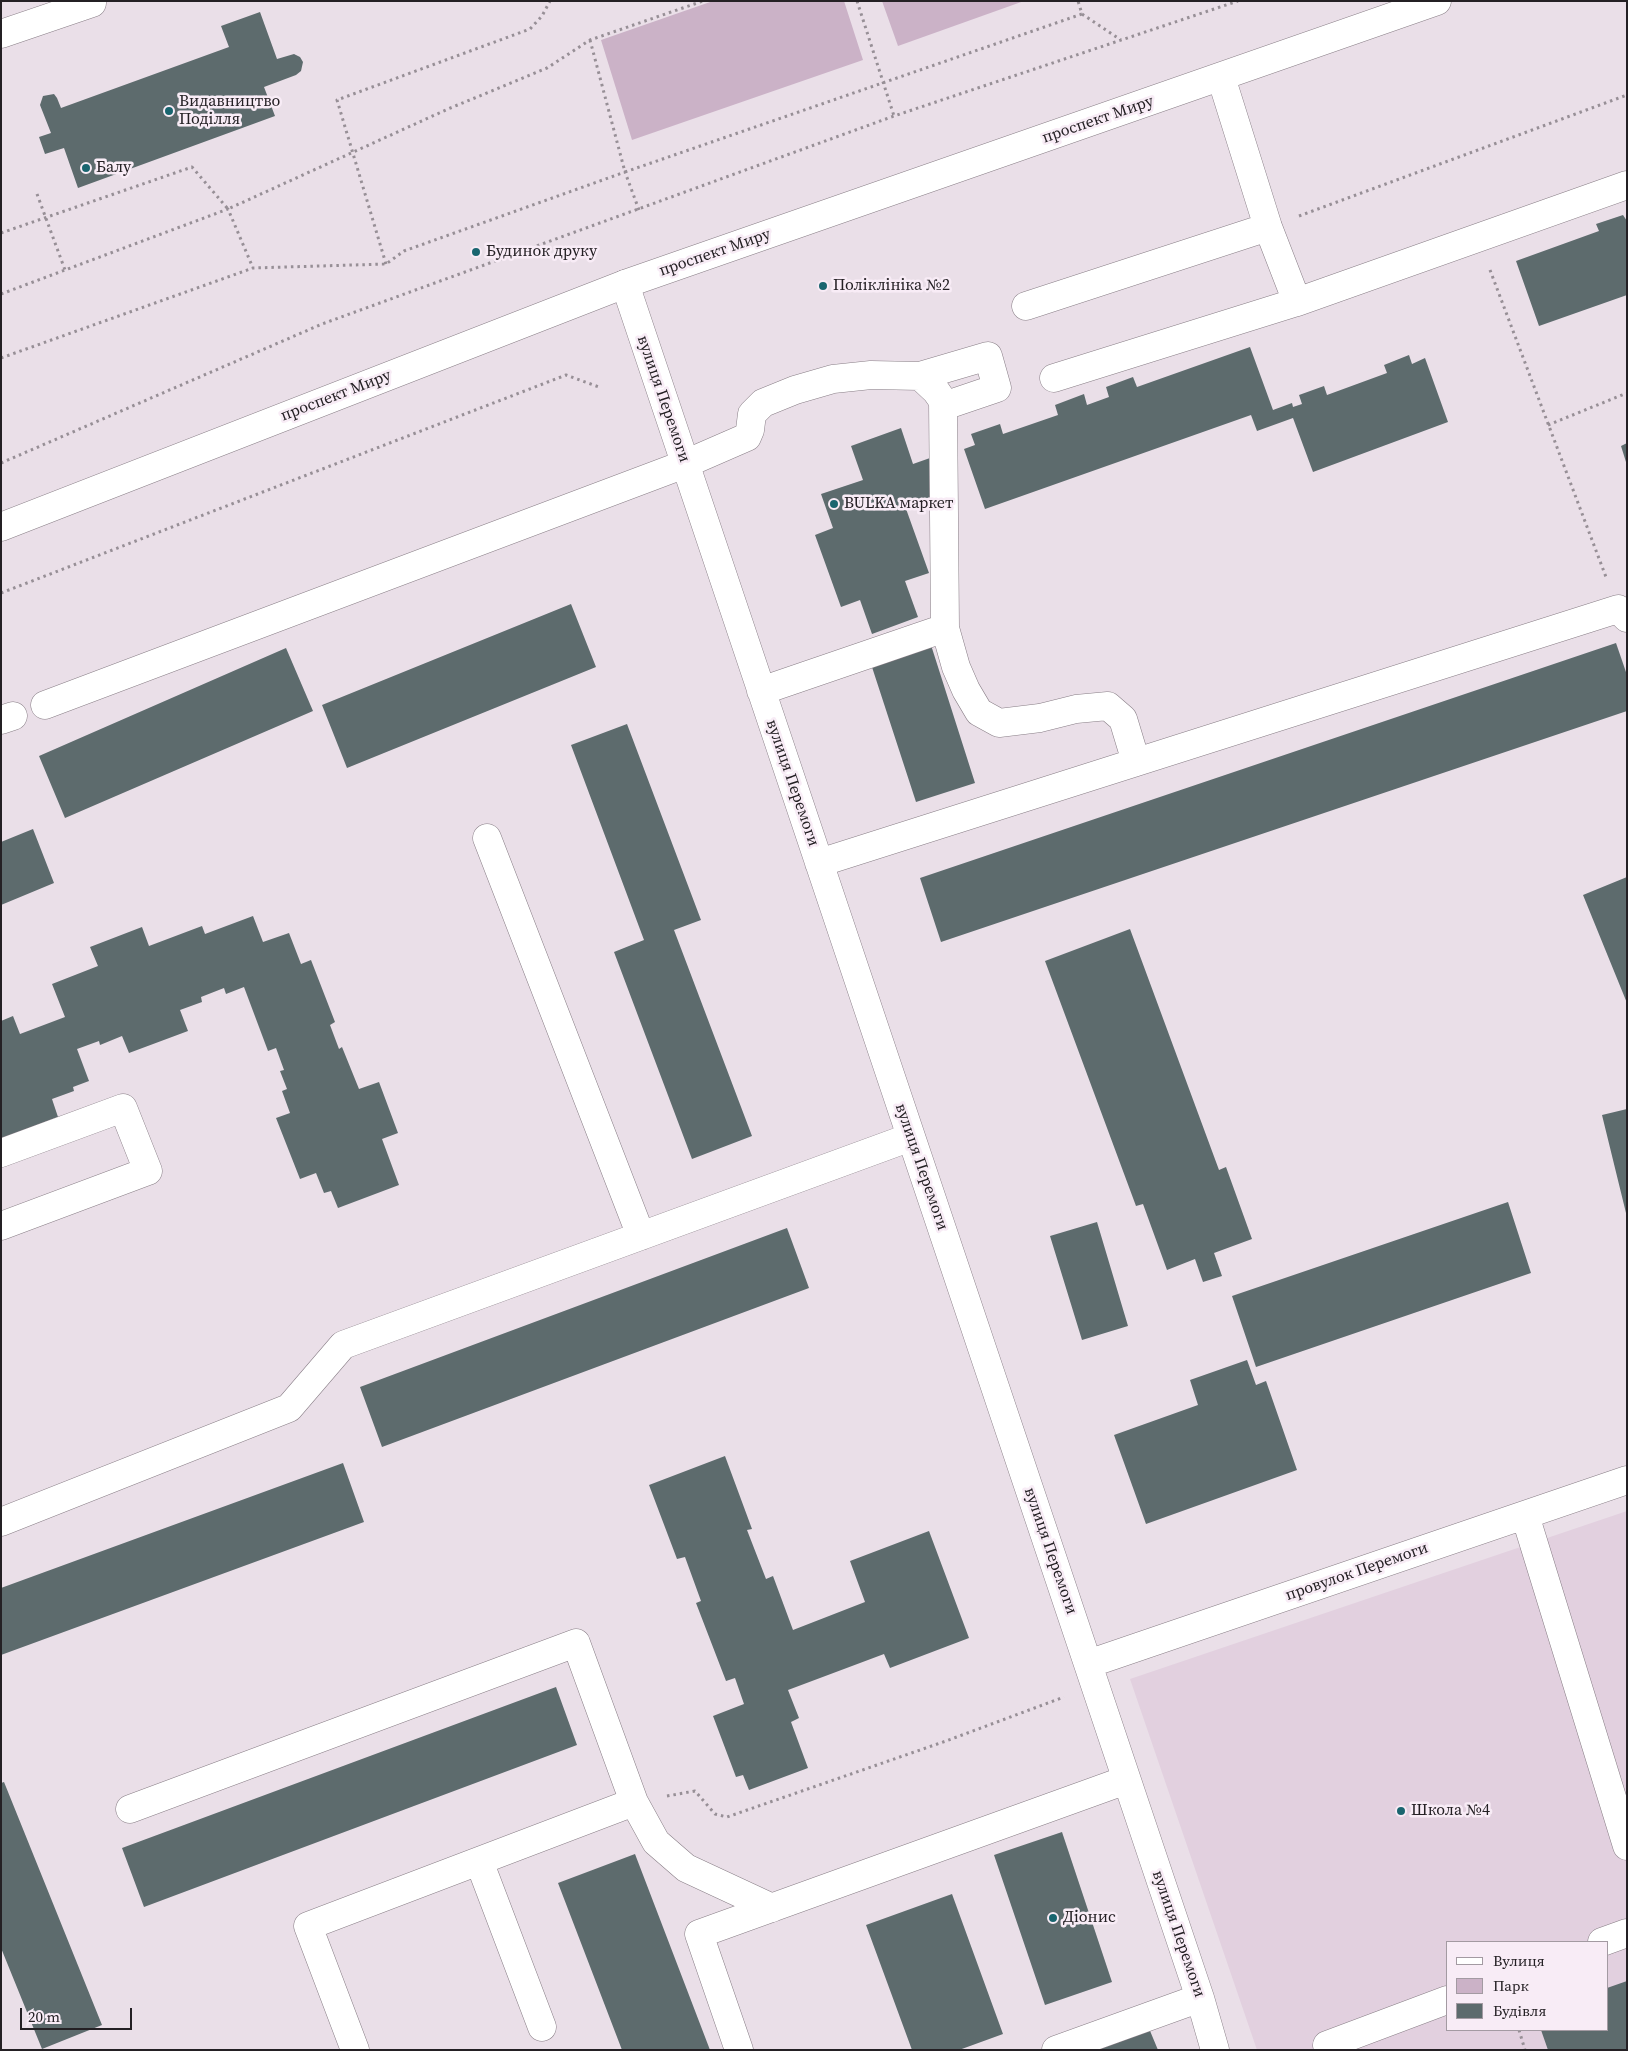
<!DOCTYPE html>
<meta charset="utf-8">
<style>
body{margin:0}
#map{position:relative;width:1628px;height:2051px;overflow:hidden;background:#eadfe8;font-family:"Source Serif 4",serif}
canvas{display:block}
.frame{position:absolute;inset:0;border:2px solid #242024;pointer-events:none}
.legend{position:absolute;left:1446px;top:1941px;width:162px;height:90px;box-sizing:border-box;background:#f8ecf6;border:1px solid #a39aa2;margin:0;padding:6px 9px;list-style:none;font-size:15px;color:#242024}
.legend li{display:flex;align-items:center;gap:10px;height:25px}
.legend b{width:25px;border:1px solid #a39aa2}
.scale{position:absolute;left:20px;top:2008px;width:112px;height:22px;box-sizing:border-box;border:2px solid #242024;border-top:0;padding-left:6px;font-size:15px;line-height:18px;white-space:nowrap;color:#242024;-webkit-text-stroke:4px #f8ecf6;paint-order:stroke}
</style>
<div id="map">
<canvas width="1628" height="2051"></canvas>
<div class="frame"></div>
<ul class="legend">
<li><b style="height:6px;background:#fff"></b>Вулиця</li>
<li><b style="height:14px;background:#cbb2c7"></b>Парк</li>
<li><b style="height:14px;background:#5d6b6d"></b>Будівля</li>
</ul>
<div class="scale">20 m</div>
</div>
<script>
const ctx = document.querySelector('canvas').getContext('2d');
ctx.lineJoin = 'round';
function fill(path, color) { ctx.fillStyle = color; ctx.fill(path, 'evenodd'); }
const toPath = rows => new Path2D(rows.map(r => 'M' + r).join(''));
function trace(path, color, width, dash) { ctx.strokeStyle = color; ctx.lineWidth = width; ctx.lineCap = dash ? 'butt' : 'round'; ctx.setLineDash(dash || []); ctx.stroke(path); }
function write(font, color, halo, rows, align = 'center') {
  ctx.font = font + ' "Source Serif 4",serif'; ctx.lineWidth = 5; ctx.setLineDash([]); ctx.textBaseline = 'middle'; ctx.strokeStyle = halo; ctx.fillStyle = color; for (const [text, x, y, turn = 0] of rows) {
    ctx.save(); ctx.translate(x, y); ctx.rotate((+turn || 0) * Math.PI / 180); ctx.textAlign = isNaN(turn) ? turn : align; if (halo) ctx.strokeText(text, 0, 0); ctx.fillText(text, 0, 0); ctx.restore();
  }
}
fill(toPath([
 [1627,1511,1627,2050,1257,2050,1130,1679],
 [1447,1942,1607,1942,1607,2030,1447,2030]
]), '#e2d0df');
fill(toPath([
 [713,1,844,1,863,60,632,140,601,40],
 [882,1,1024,1,898,46]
]), '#cbb2c7');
fill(toPath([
 [260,12,277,59,294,54,300,57,303,62,301,71,296,75,264,87,275,116,78,188,64,148,45,154,39,137,51,133,40,105,43,96,54,94,57,98,61,108,229,47,221,26],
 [1623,215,1627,221,1627,295,1539,326,1516,261,1599,231,1596,224],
 [1250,347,1273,410,1292,403,1293,407,1302,404,1299,395,1324,386,1327,395,1387,373,1384,365,1409,355,1412,364,1425,358,1448,422,1313,472,1293,418,1257,431,1251,415,985,509,964,449,975,445,971,434,1000,424,1003,434,1058,415,1055,405,1084,394,1087,405,1109,397,1106,387,1133,377,1137,387],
 [901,428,913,464,930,458,943,493,905,506,929,573,905,581,918,617,872,634,860,600,841,607,815,535,833,528,821,494,863,480,851,446],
 [1627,443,1627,462,1626,462,1621,446],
 [571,604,596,667,347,768,322,705],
 [1616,643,1627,675,1627,711,941,942,920,878],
 [931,645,975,783,916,802,871,664],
 [286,648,313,711,65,818,39,756],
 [627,724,701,920,674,930,752,1136,692,1159,614,952,644,940,571,745],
 [33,829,54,883,1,905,1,842],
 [1627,877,1627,1003,1583,895],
 [253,916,263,942,289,933,301,964,311,960,335,1022,330,1025,339,1049,342,1047,359,1089,379,1082,398,1133,382,1139,399,1185,338,1208,331,1191,324,1193,316,1173,300,1179,276,1118,290,1113,282,1091,287,1089,280,1071,284,1070,276,1048,268,1051,244,987,226,994,224,988,201,997,202,1002,180,1010,188,1031,129,1053,122,1036,100,1045,99,1041,77,1049,89,1081,73,1087,74,1091,52,1099,58,1117,1,1139,1,1021,13,1016,20,1034,65,1017,52,984,98,966,90,947,142,927,149,946,202,926,205,934],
 [1130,929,1219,1170,1226,1167,1252,1239,1214,1253,1222,1276,1203,1282,1195,1259,1167,1270,1143,1204,1136,1206,1045,961],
 [1627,1109,1627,1213,1626,1213,1602,1115],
 [1508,1202,1531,1273,1256,1367,1232,1296],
 [1097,1222,1128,1326,1082,1340,1050,1236],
 [787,1228,809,1288,382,1447,360,1387],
 [1247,1360,1256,1385,1266,1381,1297,1470,1146,1524,1114,1435,1198,1405,1190,1380],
 [725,1456,752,1529,747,1530,766,1579,773,1576,793,1630,865,1602,850,1561,929,1531,969,1638,890,1668,884,1654,788,1690,799,1718,791,1722,808,1768,749,1790,743,1775,736,1777,713,1716,744,1704,735,1678,726,1681,696,1603,701,1601,685,1557,677,1559,649,1485],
 [343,1463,364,1522,1,1655,1,1588],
 [556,1687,577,1745,144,1907,122,1848],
 [4,1782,102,2025,42,2049,1,1948,1,1783],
 [1062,1832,1112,1982,1045,2005,994,1855],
 [635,1854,710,2050,622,2050,558,1883],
 [952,1894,1003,2034,959,2050,912,2050,866,1925],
 [1627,1981,1627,2050,1548,2050,1541,2030,1607,2030,1607,1988],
 [1148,2026,1158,2050,1100,2050,1099,2047]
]), '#5d6b6d');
const minor = toPath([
 [1,34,92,3],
 [1221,77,1268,227,1297,302,1627,185],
 [625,284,1200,1998,1215,2050],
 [1026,306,1268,227],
 [920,376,988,356,997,388,944,406],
 [1054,378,1297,302],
 [761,691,945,628],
 [45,705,685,464,747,437,750,430,752,414,763,403,795,390,833,379,871,375,920,376,936,391,943,401,945,628,956,667,966,690,979,712,999,723,1040,718,1076,709,1108,706,1123,719,1136,762],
 [1,720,13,716],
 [487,838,641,1236],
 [819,863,1618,609,1627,618],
 [1,1153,123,1108,148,1171,1,1226],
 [1525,1515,1627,1846],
 [1,1522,289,1408,343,1345,911,1137],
 [1088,1664,1627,1480],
 [130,1809,576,1643,634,1802,656,1842,686,1868,772,1908],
 [479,1861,542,2027],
 [1602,1942,1627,1933],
 [355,2050,308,1926,634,1802],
 [739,2050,699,1934,1126,1780],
 [1056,2050,1200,1998],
 [1328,2050,1327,2045,1447,2000]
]);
const major = toPath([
 [1,527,625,284,1437,1]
]);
trace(minor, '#887e86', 29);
trace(major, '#887e86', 29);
trace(toPath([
 [857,1,894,116],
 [1082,14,1121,40],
 [590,40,625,172,1082,14,1078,1],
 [37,194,65,270],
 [1299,216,1627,95],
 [1,233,192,167,228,209,448,109,547,68,590,40,703,1],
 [386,264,337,100,530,29,542,16,550,1],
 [1490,270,1606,577],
 [1,294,228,209,253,268],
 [1,358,253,268,386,264,404,251,625,172,639,210],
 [1548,425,1627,393],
 [1,463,322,324,894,116,1238,1],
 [1,593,566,375,599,387],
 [667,1796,695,1791,715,1814,727,1817,946,1741,1064,1697],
 [1519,2030,1525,2050]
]), '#978f96', 3, [2.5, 4]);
trace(minor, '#fff', 28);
trace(major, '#fff', 28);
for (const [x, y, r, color] of [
 [169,111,5,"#19656f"],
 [86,168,5,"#19656f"],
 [476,252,5,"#19656f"],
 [823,286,5,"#19656f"],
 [834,504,5,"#19656f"],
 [1401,1811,5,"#19656f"],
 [1053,1918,5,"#19656f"]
]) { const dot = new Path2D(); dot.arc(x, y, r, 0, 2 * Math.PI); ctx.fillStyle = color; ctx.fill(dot); trace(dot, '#f8ecf6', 2); }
write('16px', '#242024', '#f8ecf6', [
 ["Видавництво",179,102],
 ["Поділля",179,120],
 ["Балу",96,168],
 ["Будинок друку",486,252],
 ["Поліклініка №2",833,286],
 ["BULKA маркет",844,504],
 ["Школа №4",1411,1811],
 ["Діонис",1063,1918]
], 'left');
write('16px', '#242024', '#f8ecf6', [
 ["проспект Миру",1098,120,-19],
 ["проспект Миру",715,253,-19],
 ["проспект Миру",336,396,-21],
 ["вулиця Перемоги",663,399,71],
 ["вулиця Перемоги",792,783,71],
 ["вулиця Перемоги",921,1167,71],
 ["вулиця Перемоги",1050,1551,71],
 ["провулок Перемоги",1357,1572,-19],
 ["вулиця Перемоги",1178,1934,71]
]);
</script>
